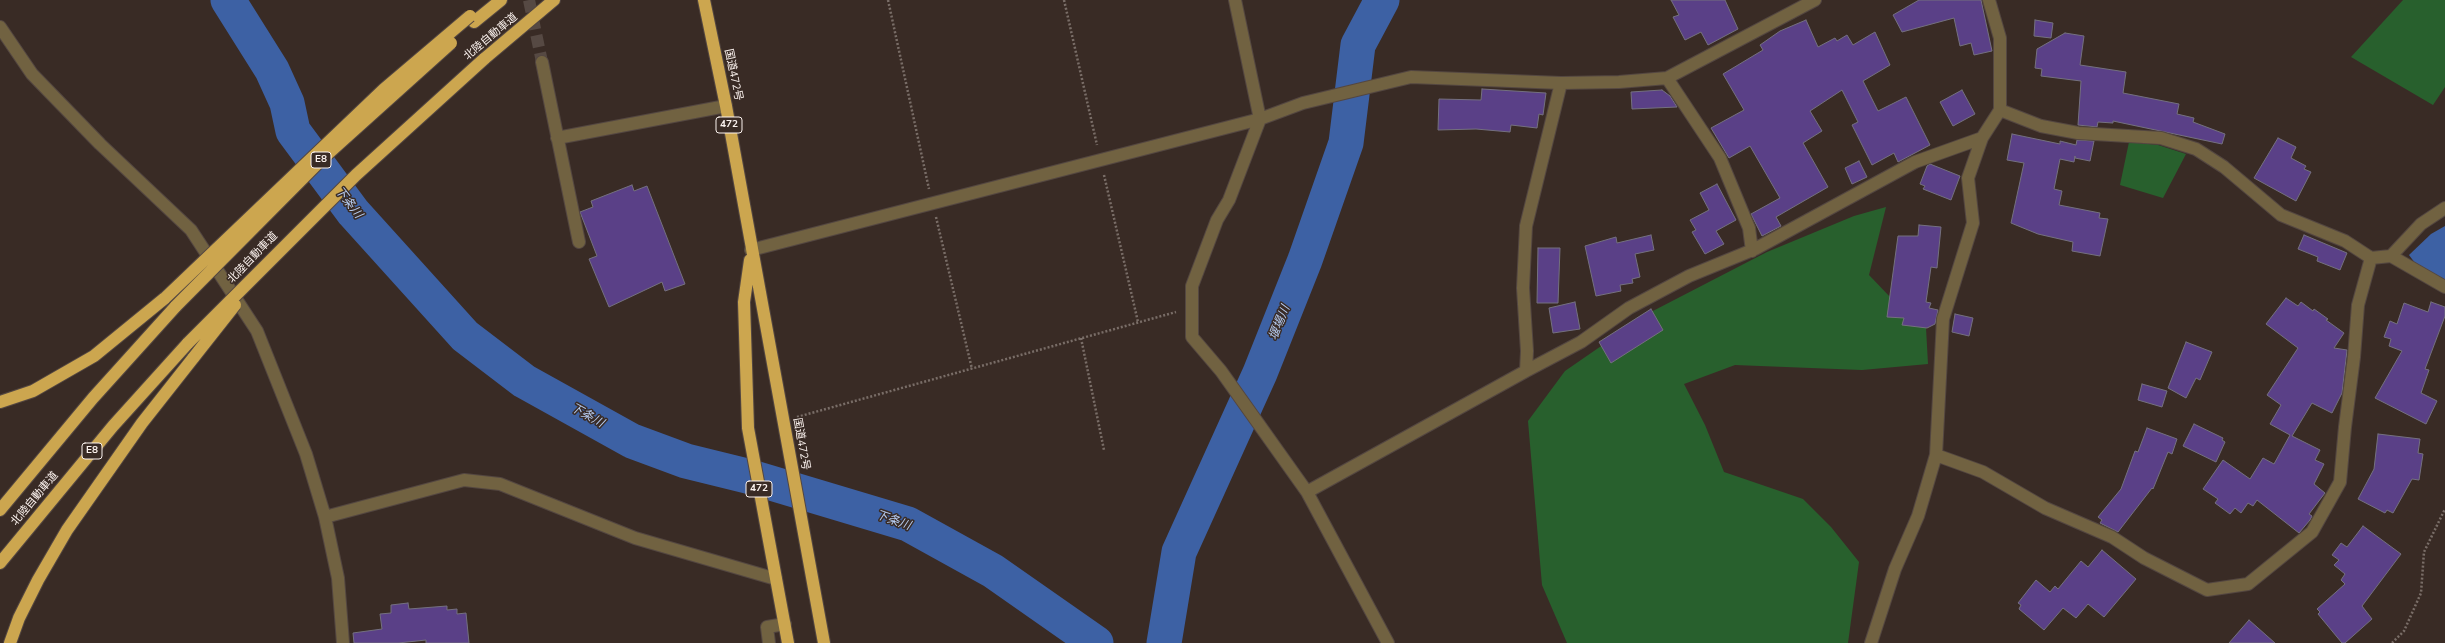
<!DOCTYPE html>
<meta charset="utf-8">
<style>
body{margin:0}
canvas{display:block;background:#392b25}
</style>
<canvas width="2445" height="643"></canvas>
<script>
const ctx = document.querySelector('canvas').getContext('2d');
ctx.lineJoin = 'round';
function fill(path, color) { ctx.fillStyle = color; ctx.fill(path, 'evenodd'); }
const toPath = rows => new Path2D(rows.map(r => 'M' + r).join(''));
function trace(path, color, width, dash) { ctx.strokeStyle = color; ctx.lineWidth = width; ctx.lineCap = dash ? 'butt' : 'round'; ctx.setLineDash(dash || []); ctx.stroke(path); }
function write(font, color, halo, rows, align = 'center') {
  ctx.font = font + ' "Nunito Sans","Noto Sans JP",sans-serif'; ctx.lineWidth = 3; ctx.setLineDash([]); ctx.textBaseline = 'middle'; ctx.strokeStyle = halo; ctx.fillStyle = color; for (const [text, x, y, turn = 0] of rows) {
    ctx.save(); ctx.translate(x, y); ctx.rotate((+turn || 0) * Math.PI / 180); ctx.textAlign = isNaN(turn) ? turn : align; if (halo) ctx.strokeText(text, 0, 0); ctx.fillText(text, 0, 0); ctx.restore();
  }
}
fill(toPath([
 [2403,0,2445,0,2445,87,2433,105,2351,57],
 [2129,142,2158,145,2186,154,2163,198,2120,185],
 [1886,207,1869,275,1891,298,1925,310,1928,364,1862,370,1735,365,1684,384,1705,425,1724,472,1803,499,1831,527,1859,562,1848,643,1567,643,1542,585,1528,421,1565,371,1649,313,1767,252,1854,216]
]), '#28602d');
fill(toPath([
 [2445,226,2445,280,2415,263,2409,255,2431,234]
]), '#3d61a4');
trace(toPath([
 [228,0,272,70,287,103,293,131,353,212,465,336,524,381,632,441,686,461,751,477,908,524,993,571,1096,643],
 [1164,643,1179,552,1260,373,1305,260,1346,143,1358,45,1382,0]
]), '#3d61a4', 35);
const building = toPath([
 [1671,0,1725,0,1738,29,1708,45,1701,32,1685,40,1673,17,1679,15,1671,0],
 [1919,0,1981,0,1992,51,1974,55,1971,43,1960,46,1954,18,1902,32,1893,15,1919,0],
 [1806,20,1818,47,1835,38,1837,41,1847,35,1853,45,1875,32,1890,65,1863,81,1878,111,1906,97,1930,145,1898,162,1894,153,1872,165,1852,125,1858,122,1842,90,1810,111,1822,131,1803,143,1828,187,1776,217,1781,226,1762,236,1751,214,1780,198,1750,146,1729,158,1711,128,1744,110,1723,74,1763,50,1760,45,1780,31,1806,20],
 [2035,20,2053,23,2051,38,2034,36,2035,20],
 [2065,33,2084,36,2080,65,2126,72,2123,93,2179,104,2177,114,2194,118,2193,122,2225,134,2222,144,2113,121,2113,123,2098,122,2097,127,2078,125,2081,81,2041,76,2042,69,2035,68,2037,49,2065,33],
 [1482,89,1546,93,1543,115,1539,114,1537,128,1511,125,1510,132,1476,129,1438,130,1439,99,1481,100,1482,89],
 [1662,90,1670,96,1677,107,1632,109,1631,92,1662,90],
 [1962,90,1975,114,1953,126,1940,102,1962,90],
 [2012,134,2060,144,2060,141,2076,145,2077,140,2094,141,2090,161,2075,158,2075,156,2074,162,2060,159,2054,189,2062,191,2059,205,2100,213,2099,218,2108,219,2100,256,2072,251,2073,242,2038,234,2011,223,2024,163,2007,160,2012,134],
 [2278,138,2296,147,2291,158,2306,166,2304,169,2311,172,2296,201,2254,178,2278,138],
 [1859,161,1867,177,1852,184,1845,168,1859,161],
 [1930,164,1960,176,1951,200,1923,189,1925,186,1920,184,1927,166,1930,164],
 [1717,184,1736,220,1716,231,1724,244,1705,254,1692,232,1696,230,1690,220,1709,210,1700,193,1717,184],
 [632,185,634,191,647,186,685,284,665,291,662,282,609,307,589,259,597,256,580,212,593,207,591,201,632,185],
 [1919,225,1941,227,1937,268,1931,267,1926,302,1931,303,1929,308,1938,310,1935,324,1927,328,1902,325,1904,318,1887,317,1898,236,1918,236,1919,225],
 [1651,235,1654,250,1635,254,1640,277,1632,279,1633,283,1620,285,1621,291,1596,296,1585,246,1616,237,1617,243,1651,235],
 [2304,235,2347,253,2340,270,2317,261,2318,257,2298,249,2304,235],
 [1538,248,1560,248,1558,303,1537,303,1538,248],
 [2286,298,2298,306,2301,302,2313,311,2314,309,2328,319,2326,320,2344,333,2334,348,2347,350,2342,393,2332,413,2312,403,2292,436,2320,450,2315,460,2324,464,2314,484,2325,493,2309,514,2312,516,2310,520,2299,533,2257,500,2253,506,2248,503,2241,513,2235,508,2230,514,2215,503,2218,499,2203,489,2223,460,2250,479,2263,458,2274,464,2290,435,2270,424,2281,405,2267,395,2298,348,2266,324,2286,298],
 [1575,302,1580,329,1553,333,1549,308,1575,302],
 [2431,302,2445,307,2445,316,2425,369,2429,370,2421,393,2437,401,2426,424,2375,398,2402,351,2389,346,2391,339,2384,337,2390,321,2397,324,2404,303,2428,312,2431,302],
 [1651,309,1663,330,1611,363,1599,342,1651,309],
 [1955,314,1973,318,1969,336,1952,332,1955,314],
 [2186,342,2212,352,2200,380,2196,378,2186,398,2168,388,2186,342],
 [2142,384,2167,391,2162,407,2138,400,2142,384],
 [2194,424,2223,438,2222,440,2225,442,2216,462,2183,446,2194,424],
 [2147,428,2177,439,2172,454,2168,452,2153,489,2152,488,2118,532,2100,523,2102,520,2098,517,2121,489,2135,451,2138,452,2147,428],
 [2378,434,2420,439,2418,453,2423,454,2419,480,2412,479,2393,513,2387,510,2385,513,2358,499,2374,469,2378,434],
 [2363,526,2401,554,2362,606,2372,619,2345,643,2342,643,2318,614,2320,612,2317,609,2345,584,2341,580,2345,574,2334,565,2339,560,2332,555,2341,543,2347,547,2363,526],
 [2102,550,2136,579,2104,617,2088,604,2076,618,2063,608,2044,630,2019,609,2021,605,2018,603,2036,580,2050,592,2055,586,2058,589,2081,561,2088,567,2102,550],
 [408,603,409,609,447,606,447,610,457,609,457,614,466,613,469,643,426,643,426,640,398,643,354,643,353,633,382,629,380,614,391,613,391,605,408,603],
 [2249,620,2275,643,2229,643,2249,620]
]);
fill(building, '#5a4087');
trace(building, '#74707f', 1);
trace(toPath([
 [529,0,542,62]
]), '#564943', 12, [12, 6]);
const minor = toPath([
 [1235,0,1260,119,1229,200,1217,220,1192,286,1192,337,1221,371,1307,492,1388,643],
 [0,27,32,74,100,144,191,230,257,331,306,454,325,517,338,578,343,643],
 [542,62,579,242],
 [1667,78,1720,158,1749,228,1752,251],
 [2000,110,2041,126,2078,133,2161,138,2196,149,2224,167,2281,215,2345,241,2371,258,2391,256,2445,287],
 [557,138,726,106],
 [751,250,1260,119,1303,103,1411,77,1561,83,1619,82,1667,78,1815,0],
 [2391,256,2421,224,2445,208],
 [1526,371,1581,342,1629,308,1689,276,1755,249,1915,162,1982,138],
 [1936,455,1983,472,2045,508,2112,537,2144,558,2207,590,2248,584,2312,532,2340,482,2345,427,2354,357,2358,305,2371,258],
 [1307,492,1526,371,1527,351,1523,288,1526,226,1561,83],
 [325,517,464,480,500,484,635,538,776,579],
 [769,643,767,627,785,624],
 [1871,643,1895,569,1918,516,1936,455,1943,319,1973,223,1968,178,1982,138,2000,110,2000,38,1989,0]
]);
const highway = toPath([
 [704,0,726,106,824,643],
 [474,22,501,0],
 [484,59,554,0],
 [750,260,744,302,748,428,788,643],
 [0,402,33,391,94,356,165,298],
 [0,510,93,398,176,306],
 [0,563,113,426,188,343],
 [10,643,19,618,38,580,67,530,142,423,194,357]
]);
trace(minor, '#544741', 14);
trace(highway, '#544741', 14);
trace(toPath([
 [888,0,929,189],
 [1064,0,1097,145],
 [1104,175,1138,322],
 [936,217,972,369],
 [1081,338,1104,450],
 [797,417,1176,312],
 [2392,643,2404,631,2421,593,2424,552,2445,509]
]), '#796d67', 2.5, [2, 2]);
trace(minor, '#716241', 12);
trace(highway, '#cca64f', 12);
const highwayBridge = toPath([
 [165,298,384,89,470,16],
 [176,306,322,159,451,43],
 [188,343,356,175,484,59],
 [194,357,235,305]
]);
trace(highwayBridge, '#544741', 14, []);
trace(highwayBridge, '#cca64f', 12);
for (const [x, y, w] of [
 [729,125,26],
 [321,160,20],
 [92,451,20],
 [759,489,26]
]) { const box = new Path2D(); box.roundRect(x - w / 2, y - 8, w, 16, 3); ctx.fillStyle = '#392b25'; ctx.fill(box); trace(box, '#fbf2ee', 1); }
write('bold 10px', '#fbf2ee', null, [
 ["472",729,125],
 ["E8",321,160],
 ["E8",92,451],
 ["472",759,489]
]);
write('11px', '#fbf2ee', '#392b25', [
 ["北陸自動車道",491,37,-40],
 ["国道472号",733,75,78],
 ["北陸自動車道",253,258,-46],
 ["国道472号",801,444,80],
 ["北陸自動車道",35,499,-50]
]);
write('italic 12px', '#b6ccf1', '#392b25', [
 ["下条川",348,203,52],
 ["堰場川",1280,323,-68],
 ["下条川",587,416,29],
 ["下条川",893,521,19]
]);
</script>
